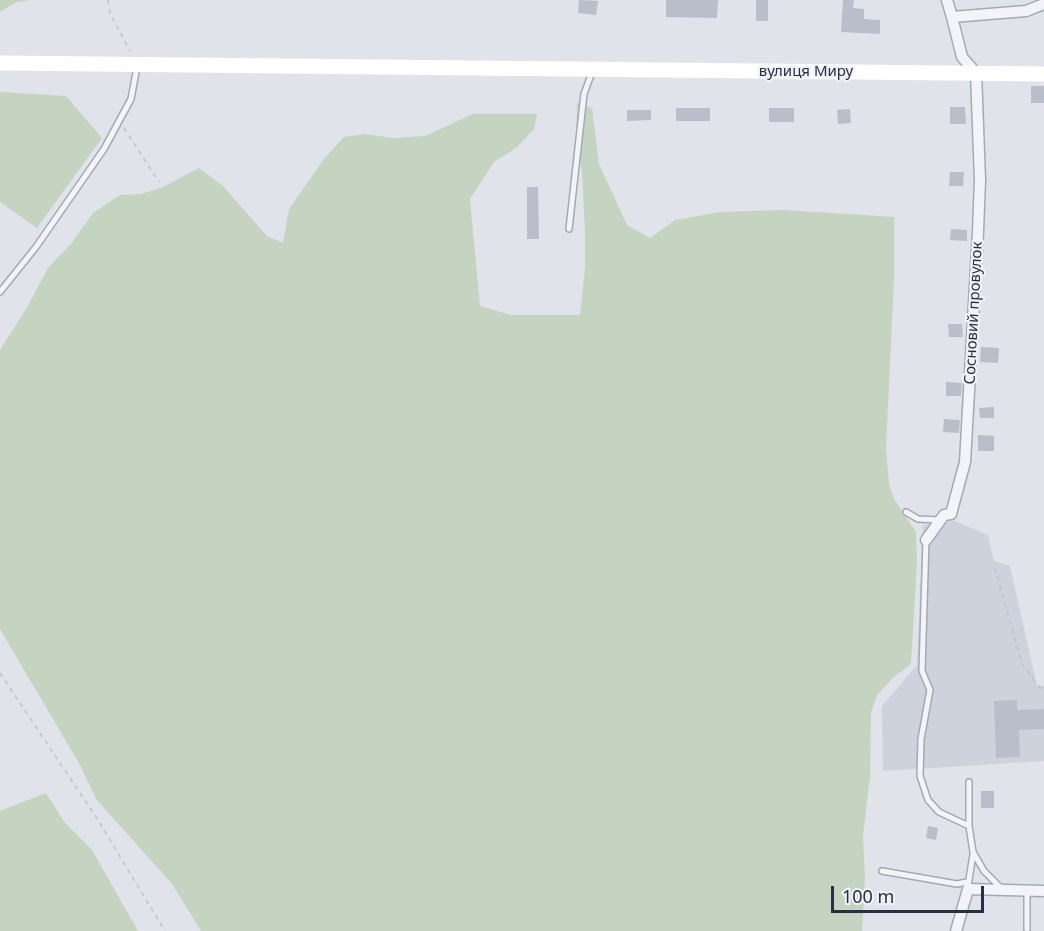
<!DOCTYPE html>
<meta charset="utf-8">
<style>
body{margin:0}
#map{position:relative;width:1044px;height:931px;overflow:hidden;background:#e0e3ea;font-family:"Noto Sans",sans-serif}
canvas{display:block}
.scale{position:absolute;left:831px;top:886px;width:153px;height:27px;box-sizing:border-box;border:3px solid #282f42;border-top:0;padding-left:8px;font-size:18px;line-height:21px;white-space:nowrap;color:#282f42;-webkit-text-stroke:4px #f0f2f7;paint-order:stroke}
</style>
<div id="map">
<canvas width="1044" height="931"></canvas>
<div class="scale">100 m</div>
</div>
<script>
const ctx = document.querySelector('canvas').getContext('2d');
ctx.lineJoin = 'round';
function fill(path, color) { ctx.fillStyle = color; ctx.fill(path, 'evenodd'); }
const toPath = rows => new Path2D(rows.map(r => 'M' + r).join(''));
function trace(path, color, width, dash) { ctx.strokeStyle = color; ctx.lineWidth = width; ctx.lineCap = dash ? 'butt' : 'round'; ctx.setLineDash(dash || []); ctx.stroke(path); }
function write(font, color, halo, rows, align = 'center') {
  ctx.font = font + ' "Noto Sans",sans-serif'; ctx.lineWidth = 4.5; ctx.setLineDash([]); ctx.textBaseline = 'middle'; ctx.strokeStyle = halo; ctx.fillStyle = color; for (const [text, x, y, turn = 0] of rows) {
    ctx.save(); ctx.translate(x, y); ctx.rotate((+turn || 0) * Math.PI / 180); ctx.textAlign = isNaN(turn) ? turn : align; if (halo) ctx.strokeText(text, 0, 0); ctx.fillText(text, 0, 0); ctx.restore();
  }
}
fill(toPath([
 [955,521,988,535,994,561,1010,566,1037,686,1044,686,1044,761,883,771,882,706,917,665,923,525]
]), '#ced2dc');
fill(toPath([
 [0,0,31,0,17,2,0,12],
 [0,92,66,96,102,138,37,228,0,202],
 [577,103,592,108,599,164,627,225,650,238,675,220,720,212,784,210,894,217,894,280,886,448,889,484,894,499,916,532,917,562,911,664,895,676,877,695,871,713,870,776,863,836,865,877,862,931,201,931,172,884,96,799,80,765,0,629,0,350,26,309,48,268,71,244,93,213,120,195,141,194,163,187,199,168,223,186,267,236,283,243,289,209,324,159,344,137,364,134,394,138,425,136,473,114,537,114,534,129,516,148,494,162,470,199,480,306,511,315,580,315,585,268,585,233,582,171,576,140],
 [46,793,65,823,92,850,138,931,0,931,0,811]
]), '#c4d4c1');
fill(toPath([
 [579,0,598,1,596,15,578,13],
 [666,0,718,0,717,18,666,17],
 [756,0,768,0,768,21,756,21],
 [843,0,854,0,853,8,864,9,864,19,880,20,880,34,841,32],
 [1031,86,1044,86,1044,103,1031,103],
 [950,107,965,107,966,124,950,124],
 [676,108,710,108,710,121,676,121],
 [769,108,794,108,794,122,769,122],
 [850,109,851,123,838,124,837,110],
 [627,110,651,110,651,120,627,121],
 [950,172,964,172,963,186,949,186],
 [527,187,538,187,539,239,527,239],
 [951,229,967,230,967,241,950,240],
 [948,324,962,324,963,337,949,337],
 [981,347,999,348,998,363,980,362],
 [946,382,962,383,961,396,946,396],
 [994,407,994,418,980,418,979,408],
 [944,419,960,420,959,433,943,432],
 [978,435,994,436,994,451,978,451],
 [1017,700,1017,710,1044,709,1044,729,1019,730,1020,757,996,758,994,701],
 [981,791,994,791,994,808,981,808],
 [928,826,938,828,936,840,926,838]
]), '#babeca');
const lane = toPath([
 [569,229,584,94,592,72],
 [0,292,36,247,104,149,131,99,137,67],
 [906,512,918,519,939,520],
 [926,540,922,671,930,690,921,739,920,776,928,800,939,812,969,826],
 [969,782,969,826,973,852,984,871,1002,889],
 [882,871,957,884,967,882],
 [968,886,973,854],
 [1027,890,1027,929]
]);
const street = toPath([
 [947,0,952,17],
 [926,540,944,515,951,514,965,462,978,232,980,180,976,73,962,57,952,17,1026,11,1044,4],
 [956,931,968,889,1044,891]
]);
trace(lane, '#a5a9b4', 8);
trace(street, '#a5a9b4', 13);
trace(toPath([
 [108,0,110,13,130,51],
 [124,128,159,182],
 [995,568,1022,664,1044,693],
 [0,673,96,817,165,931]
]), '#bec1c9', 1.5, [4.5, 4.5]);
trace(lane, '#f3f4f8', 5);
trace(street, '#f3f4f8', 10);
trace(toPath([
 [0,63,1044,74]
]), '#fff', 15);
write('15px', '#282f42', '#f0f2f7', [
 ["вулиця Миру",806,72],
 ["Сосновий провулок",974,313,-87]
]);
</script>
